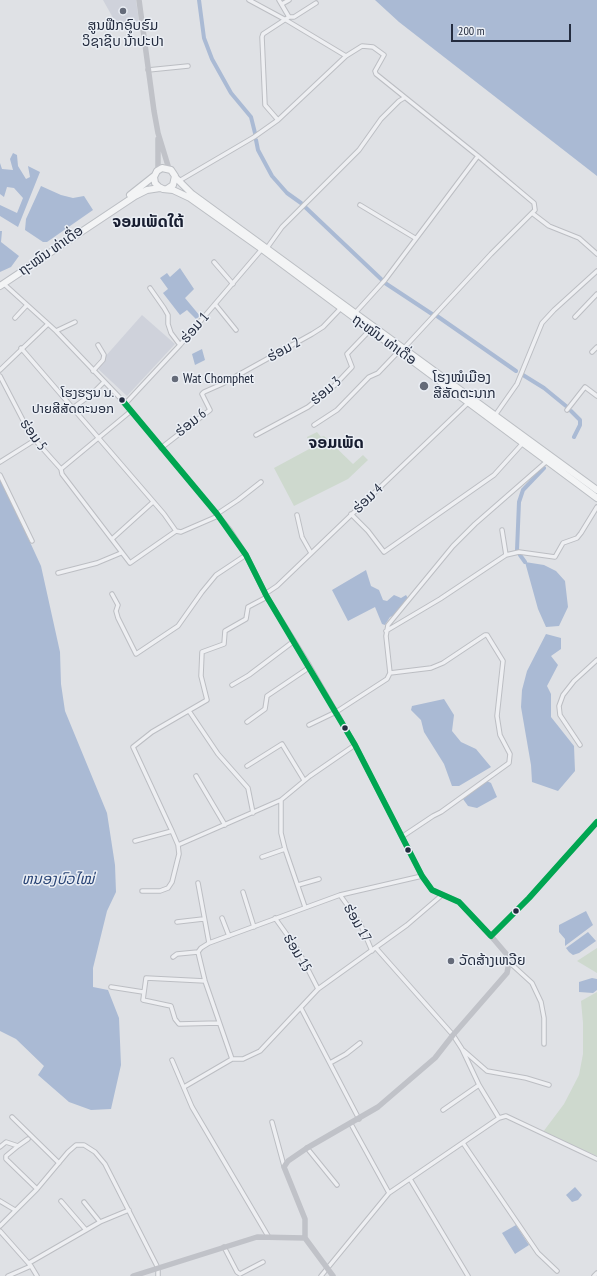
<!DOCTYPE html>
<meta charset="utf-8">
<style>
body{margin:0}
#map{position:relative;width:597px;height:1276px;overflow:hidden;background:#dfe1e5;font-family:"PT Sans Narrow",sans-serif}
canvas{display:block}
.scale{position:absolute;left:451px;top:24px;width:120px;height:18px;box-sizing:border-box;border:2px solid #242c3f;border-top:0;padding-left:5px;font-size:12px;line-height:14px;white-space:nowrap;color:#242c3f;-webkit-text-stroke:3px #ebeff5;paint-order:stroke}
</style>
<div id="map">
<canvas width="597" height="1276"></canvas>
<div class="scale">200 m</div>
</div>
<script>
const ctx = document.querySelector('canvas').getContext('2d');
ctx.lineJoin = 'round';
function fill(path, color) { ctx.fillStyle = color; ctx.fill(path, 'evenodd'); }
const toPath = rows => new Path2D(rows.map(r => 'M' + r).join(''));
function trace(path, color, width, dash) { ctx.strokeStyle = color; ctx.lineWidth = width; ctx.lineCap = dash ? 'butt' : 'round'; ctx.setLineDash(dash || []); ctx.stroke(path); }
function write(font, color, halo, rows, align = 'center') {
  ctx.font = font + ' "PT Sans Narrow","Noto Sans Lao",sans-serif'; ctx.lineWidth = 3; ctx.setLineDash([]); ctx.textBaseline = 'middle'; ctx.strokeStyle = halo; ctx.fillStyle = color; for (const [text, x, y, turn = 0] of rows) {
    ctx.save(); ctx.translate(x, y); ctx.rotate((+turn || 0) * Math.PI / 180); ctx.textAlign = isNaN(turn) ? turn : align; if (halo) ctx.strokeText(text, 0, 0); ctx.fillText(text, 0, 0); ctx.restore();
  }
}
fill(toPath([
 [103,0,136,0,139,21,117,25],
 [142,315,175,344,127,396,96,367]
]), '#cfd2db');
fill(toPath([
 [317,432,321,437,324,436,353,464,363,455,368,460,348,479,294,506,274,468,311,448,307,437],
 [597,948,597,973,577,961],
 [597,992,597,1156,543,1132,564,1104,579,1075,583,1054,583,1023,581,1001]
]), '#ced9ce');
fill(toPath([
 [375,0,597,0,597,176,399,22],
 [13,153,17,155,18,166,26,179,30,177,28,166,40,172,18,227,0,216,0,205,17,213,23,198,14,188,7,187,4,197,0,194,0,163,2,169,13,170,10,159],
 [41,186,61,195,73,198,84,196,93,210,47,242,43,242,25,230,26,219],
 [0,231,2,231,1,242,19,256,11,267,0,272],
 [180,268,194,289,185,298,200,316,196,319,187,310,180,315,163,293,168,289,160,278,167,273,170,277],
 [202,349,205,360,195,365,192,354],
 [0,477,41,566,60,652,61,684,65,711,107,813,115,865,116,892,107,911,93,968,93,987,108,990,119,1018,121,1065,111,1109,91,1110,69,1102,38,1075,44,1066,16,1039,0,1031],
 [525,562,544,565,556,571,565,581,568,607,559,626,546,627,538,609],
 [366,570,371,586,379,590,383,600,387,601,394,595,401,598,406,595,409,600,395,615,390,617,385,625,382,624,375,607,348,621,332,590],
 [546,634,561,638,561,649,551,656,558,665,547,686,551,694,551,717,574,746,575,771,558,791,532,782,531,765,521,707,522,690,527,671],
 [444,699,454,715,452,731,461,742,476,749,491,767,459,786,452,786,444,764,424,732,421,720,411,710,412,706],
 [487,781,491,783,497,797,477,808,468,806,463,799],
 [586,911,593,925,565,946,565,939,559,932,559,925],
 [588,932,596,941,579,953,573,955,569,952,566,948],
 [592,978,597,979,597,990,593,993,579,992,579,982],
 [575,1187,582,1195,578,1200,572,1202,566,1195],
 [516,1225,529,1245,515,1254,502,1233]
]), '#aabad4');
trace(toPath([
 [199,0,204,38,212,59,231,93,251,117,255,133],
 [256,140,258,150,272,176,287,193,301,203],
 [304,206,381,279],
 [385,283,432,314],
 [437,316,516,371],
 [523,375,544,388,566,406],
 [571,411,580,420,580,425,574,437],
 [517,550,519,502,523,490,544,468],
 [520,555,525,562]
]), '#aabad4', 4);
const street = toPath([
 [249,0,286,20,346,56],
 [282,4,289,0],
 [289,17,294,17,316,3],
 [148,70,188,66],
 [278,120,265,105,262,37,263,34,289,17,279,0],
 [179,181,254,137,278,120,346,56,362,46,373,47,384,55,375,71,376,74,478,156,534,203,535,210,532,213,549,226,579,238,597,254],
 [360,205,415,238],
 [267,248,282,227,359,150,381,119,399,101,404,98],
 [214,262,233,284],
 [4,284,56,331,122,400,230,530,246,555,267,597,309,665,355,745,422,876,432,890,459,902,491,936,529,898,597,822],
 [150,288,164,308,168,315,168,324,171,333,180,345],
 [215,304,236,330],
 [356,312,385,280,478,156],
 [575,317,597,294],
 [15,318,27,305],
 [56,331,75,322],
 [21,348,164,514,176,531,130,563,62,474,61,469],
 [404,348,491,254,532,213],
 [592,352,597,347],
 [0,370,48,324],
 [93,371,103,360,104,355,98,345],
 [0,376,25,424,35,440,61,469],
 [125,404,180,345,262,249],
 [73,408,93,393,104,382],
 [567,410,585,387,597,396],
 [496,414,517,384,542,323,554,310,597,271],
 [314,425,337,410,369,377,378,373,399,351],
 [256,435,308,407,335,385,352,367,347,354,370,330],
 [161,448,210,410,202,394,204,392,222,384,312,334,323,327,341,308],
 [0,462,35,440],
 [61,469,131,411],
 [0,475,32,541],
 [217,514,238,500,261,482],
 [351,514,368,531,384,552,494,475,522,444],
 [297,515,302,537,311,553],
 [502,530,506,555],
 [176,531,181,532,218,516],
 [112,539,153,502],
 [58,573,97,563,121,553],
 [112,594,118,605,116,611,118,618,136,654,178,626,202,592,216,575,246,555],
 [265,594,277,586,469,402],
 [386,631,440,599,506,555,519,552,555,557,563,543,577,538,581,533,597,507],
 [390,673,386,636,388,625,453,546,475,524,546,462],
 [232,685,249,675,294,641],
 [189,711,218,754,248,788,253,813],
 [247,722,265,709,267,696,310,667],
 [309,725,336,712,387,679,390,673,431,668,443,663,485,635,487,635,503,661,497,716,500,735,510,754,509,763,441,812,433,816,403,836],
 [580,745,560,715,559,706,563,695,574,681,597,660],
 [247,766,282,744,304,780],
 [196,776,225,825],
 [281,800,281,833,285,849],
 [172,831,133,747,152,732,207,700,201,676,202,652,224,644,225,631,246,619,248,607,267,597],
 [135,841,172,831,178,845,179,854,172,882,168,888,160,891,142,891],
 [178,845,281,800,310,776,355,745],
 [262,857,285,849,305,907],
 [198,883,209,943],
 [298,885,319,879],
 [243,892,254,927],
 [340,895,360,923,372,951],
 [222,918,229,936],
 [275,918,298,950,318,989],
 [177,922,203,919],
 [376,948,453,1035,462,1049,479,1085,499,1118,506,1116,597,1159],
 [173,957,177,954,198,952],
 [509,962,532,983,541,1002,544,1018,544,1044],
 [205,981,146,978,143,1000,171,1006,175,1019,179,1024,219,1023],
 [111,987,143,992],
 [301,1008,359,1119],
 [463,1050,487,1071,526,1078,549,1085],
 [232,1059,205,981,198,952,201,948,209,943,340,895,422,876],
 [172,1060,192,1107,268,1236],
 [330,1063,346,1054,360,1043],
 [184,1087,232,1059,243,1059,260,1051,318,989,407,925,442,895],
 [443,1110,479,1085],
 [12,1117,59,1163],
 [272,1122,284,1166],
 [351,1124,389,1193],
 [463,1143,538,1253,557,1271],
 [18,1146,6,1156,6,1159,37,1189],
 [0,1147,6,1142,18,1146,28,1139],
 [307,1148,337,1185],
 [410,1179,468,1276],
 [0,1201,15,1210],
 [61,1201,86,1230],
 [84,1202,100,1222],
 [0,1226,37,1189,68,1152,76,1145,84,1145,95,1152,105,1164,158,1268,158,1276],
 [0,1231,31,1266],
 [224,1247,237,1272,240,1274,263,1262],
 [29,1263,100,1222,129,1210],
 [8,1276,31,1266,37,1276],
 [321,1276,389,1193,499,1118],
 [594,1276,597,1273]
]);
const primary = toPath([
 [176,178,192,194,597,490],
 [167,189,173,185,175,176,171,170,162,168,157,171,154,177,155,183,159,187,163,189,173,190,190,198,262,249,597,498],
 [130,195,154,176],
 [0,286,135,196,147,190,160,188]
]);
trace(street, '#bcbec3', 5.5);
trace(primary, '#bbbec3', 8);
trace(street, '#eeeff2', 3.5);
trace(toPath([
 [139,0,154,111,158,133,169,169],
 [158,139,158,171],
 [133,1276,257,1237,305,1238],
 [333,1276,305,1238,305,1219,284,1167,288,1161,307,1148,378,1107,435,1058,453,1035,507,973,509,962,508,956,491,936]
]), '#c0c2c8', 5.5);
trace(primary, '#f3f4f5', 6);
trace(toPath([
 [122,400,217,514,246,555,267,597,355,745,422,876,432,890,459,902,491,936,529,898,597,822]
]), '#00a651', 6);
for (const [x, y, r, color] of [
 [123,11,4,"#656b79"],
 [175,379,4,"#656b79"],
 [424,386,5,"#656b79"],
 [122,400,3.5,"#242c3f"],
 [345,728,3.5,"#242c3f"],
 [408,850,3.5,"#242c3f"],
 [516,911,3.5,"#242c3f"],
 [451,961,4,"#656b79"]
]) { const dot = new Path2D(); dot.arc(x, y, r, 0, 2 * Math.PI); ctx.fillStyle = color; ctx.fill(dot); trace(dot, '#ebeff5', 1.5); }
write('13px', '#242c3f', '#ebeff5', [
 ["ໂຮງຮຽນ ນ.",114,393],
 ["ປາຍສີສັດຕະນອກ",114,409]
], 'right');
write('14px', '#242c3f', '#ebeff5', [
 ["ສູນຟືກອົບຮົມ",123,26,"center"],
 ["ວິຊາຊີບ ນ້ໍາປະປາ",123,42,"center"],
 ["ໂຮງໝໍເມືອງ",433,378],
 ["ສີສັດຕະນາກ",433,394],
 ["Wat Chomphet",183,379],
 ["ວັດສ້າງເຫວີຍ",459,961]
], 'left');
write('14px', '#242c3f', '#ebeff5', [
 ["ຖະໝົນ ທ່າເດື່ອ",51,251,-35],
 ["ຮ່ອມ 1",195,328,-49],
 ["ຖະໝົນ ທ່າເດື່ອ",384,340,36],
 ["ຮ່ອມ 2",284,350,-29],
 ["ຮ່ອມ 3",326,391,-41],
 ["ຮ່ອມ 6",191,423,-39],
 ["ຮ່ອມ 5",33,435,54],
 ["ຮ່ອມ 4",368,499,-44],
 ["ຮ່ອມ 17",357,923,60],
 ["ຮ່ອມ 15",297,953,59]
]);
write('italic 15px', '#2b4677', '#ebeff5', [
 ["ຫນອງບົວໄໝ່",58,880]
]);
write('bold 16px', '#171d30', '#ebeff5', [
 ["ຈອມເພັດໃຕ້",148,222],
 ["ຈອມເພັດ",336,443]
]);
</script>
